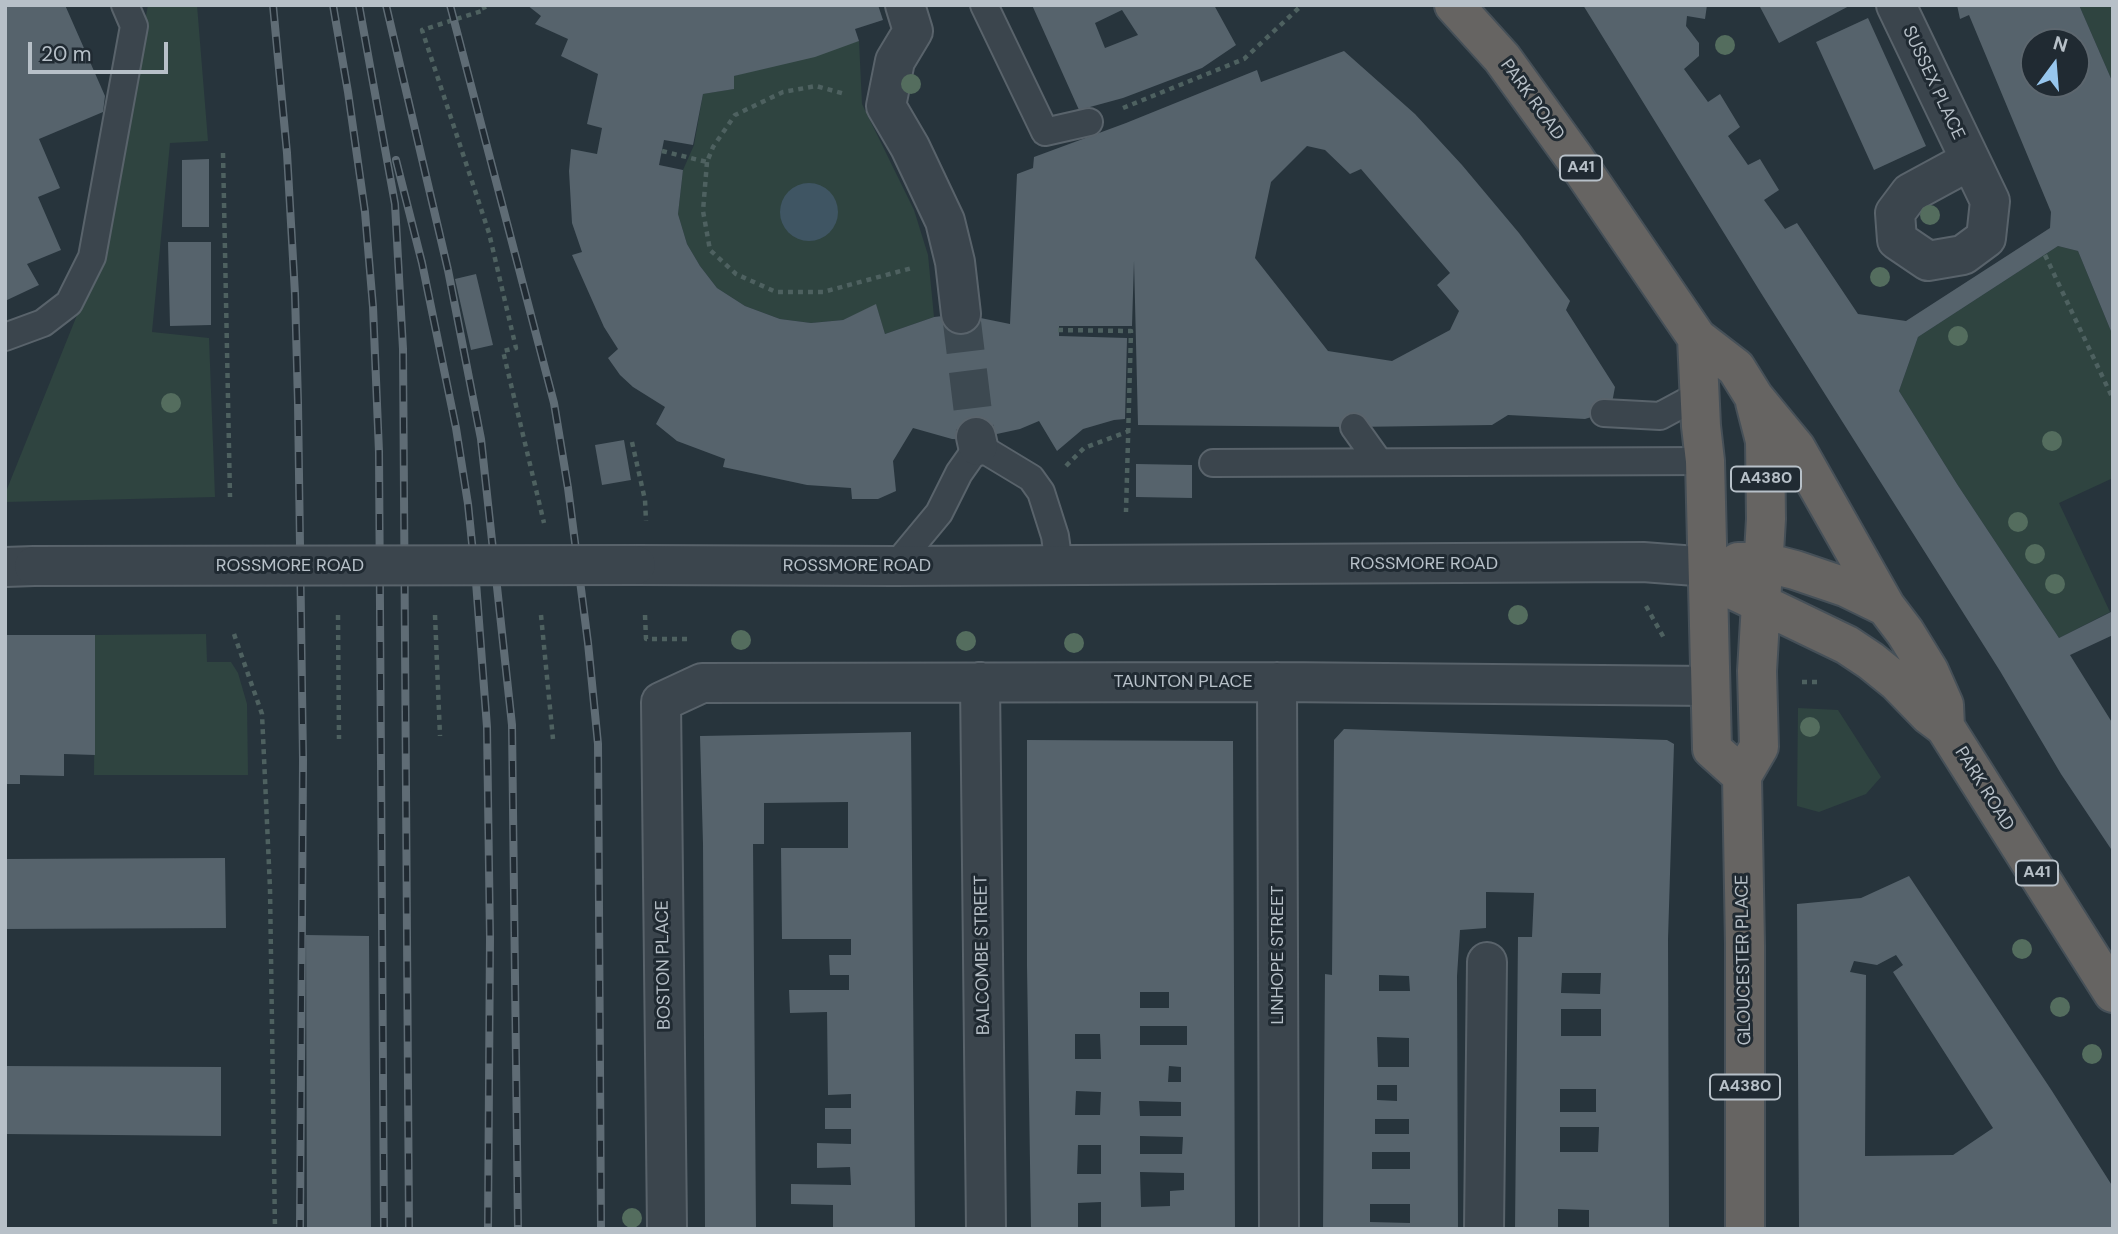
<!DOCTYPE html>
<style>
body{margin:0}
#map{position:relative;width:2118px;height:1234px;overflow:hidden;background:#27343c;font-family:"DM Sans",sans-serif}
canvas{display:block}
.frame{position:absolute;inset:0;border:7px solid #b7c0c8;pointer-events:none}
.north{position:absolute;left:2020px;top:28px;width:70px;height:70px;box-sizing:border-box;background:#202a32;border:2px solid #5c666e;border-radius:50%;rotate:16deg;font-size:19px;font-weight:700;line-height:28px;text-align:center;color:#b7c0c8}
.north::after{content:'';display:block;margin:auto;width:24px;height:32px;background:#97c6ed;clip-path:polygon(50% 0,100% 100%,50% 72%,0 100%)}
.scale{position:absolute;left:28px;top:42px;width:140px;height:32px;box-sizing:border-box;border:4px solid #b7c0c8;border-top:0;padding-left:9px;font-size:21px;line-height:24px;white-space:nowrap;color:#b7c0c8;-webkit-text-stroke:5px #202a32;paint-order:stroke}
</style>
<div id="map">
<canvas width="2118" height="1234"></canvas>
<div class="frame"></div>
<div class="north">N</div>
<div class="scale">20 m</div>
</div>
<script>
const ctx = document.querySelector('canvas').getContext('2d');
ctx.lineJoin = 'round';
function fill(path, color) { ctx.fillStyle = color; ctx.fill(path, 'evenodd'); }
const toPath = rows => new Path2D(rows.map(r => 'M' + r).join(''));
function trace(path, color, width, dash) { ctx.strokeStyle = color; ctx.lineWidth = width; ctx.lineCap = dash ? 'butt' : 'round'; ctx.setLineDash(dash || []); ctx.stroke(path); }
function write(font, color, halo, rows, align = 'center') {
  ctx.font = font + ' "DM Sans",sans-serif'; ctx.lineWidth = 6; ctx.setLineDash([]); ctx.textBaseline = 'middle'; ctx.strokeStyle = halo; ctx.fillStyle = color; for (const [text, x, y, turn = 0] of rows) {
    ctx.save(); ctx.translate(x, y); ctx.rotate((+turn || 0) * Math.PI / 180); ctx.textAlign = isNaN(turn) ? turn : align; if (halo) ctx.strokeText(text, 0, 0); ctx.fillText(text, 0, 0); ctx.restore();
  }
}
fill(toPath([
 [148,5,197,5,208,141,170,143,152,332,209,338,215,497,5,502,5,494,102,253],
 [2079,5,2113,5,2113,83],
 [859,41,862,104,914,210,928,255,934,317,885,334,876,305,843,320,811,323,780,319,745,306,717,288,700,266,687,244,678,214,683,170,694,145,703,94,733,89,734,76],
 [2058,246,2078,251,2113,336,2113,478,2059,503,2110,612,2059,638,1957,484,1899,391,1918,337],
 [206,634,207,662,231,662,238,673,247,704,248,775,94,775,95,635],
 [1798,708,1838,710,1881,777,1866,794,1819,812,1797,806]
]), '#2f4440');
fill(toPath([
 '780 212a29 29 0 1 1 58 0a29 29 0 1 1-58 0Z'
]), '#3f5563');
fill(toPath([
 [5,5,65,5,105,96,103,112,39,139,60,188,38,197,61,250,27,264,39,285,5,301],
 [527,5,878,5,883,20,855,29,859,41,815,57,734,76,734,89,703,94,693,145,664,140,659,165,683,170,678,214,687,244,700,266,717,288,745,306,780,319,811,323,843,320,876,304,885,334,934,317,961,314,1010,324,1017,174,1033,168,1034,157,1126,123,1257,70,1261,82,1344,51,1415,114,1462,165,1519,233,1570,301,1566,310,1615,387,1612,403,1604,413,1585,419,1508,415,1492,425,1354,427,1138,425,1134,261,1132,326,1059,326,1059,336,1127,338,1125,419,1114,420,1083,429,1057,451,1039,421,1020,429,969,440,952,439,913,428,893,461,896,491,878,499,852,499,851,488,807,485,723,467,725,459,677,441,656,424,665,407,633,387,620,375,608,358,618,349,604,327,572,255,582,252,572,223,569,171,571,149,597,154,602,128,587,124,598,74,561,56,568,39,535,24,541,16],
 [1307,146,1325,150,1350,174,1361,169,1450,273,1437,285,1459,311,1450,330,1392,361,1328,351,1255,258,1271,182],
 [1032,5,1214,5,1236,45,1202,68,1123,98,1079,110],
 [1122,10,1138,35,1105,48,1095,23],
 [1583,5,1707,5,1705,19,1687,16,1686,26,1699,43,1699,56,1684,69,1708,102,1720,94,1740,127,1728,136,1748,165,1760,159,1779,190,1764,200,1785,229,1797,223,1858,314,1906,321,2050,228,2051,212,1969,15,1960,19,1957,5,2079,5,2113,83,2113,336,2078,251,2058,246,1918,337,1899,391,1957,484,2059,638,2113,611,2113,635,2070,655,2113,724,2113,741,2111,743,2113,744,2113,852,2061,774,2000,671,1761,293],
 [2034,42,2076,42,2076,84,2034,84],
 [1759,5,1851,5,1779,43],
 [1868,18,1926,146,1874,170,1816,42],
 [209,159,209,227,182,227,182,160],
 [168,242,211,242,211,325,170,326],
 [476,274,493,345,471,350,455,279],
 [624,440,631,480,602,485,595,445],
 [1136,464,1192,465,1192,498,1136,497],
 [5,635,95,635,95,755,64,754,64,776,20,775,20,784,5,784],
 [1344,729,1667,740,1674,744,1668,939,1669,1229,1589,1229,1589,1210,1558,1209,1558,1229,1515,1229,1518,937,1532,937,1534,893,1486,892,1486,928,1460,930,1457,976,1458,1229,1323,1229,1325,974,1332,975,1334,740],
 [1562,973,1601,973,1600,994,1561,993],
 [1379,975,1409,976,1410,991,1379,991],
 [1561,1009,1601,1009,1601,1036,1561,1036],
 [1377,1037,1409,1038,1409,1067,1378,1067],
 [1377,1085,1397,1085,1397,1101,1377,1100],
 [1560,1089,1596,1089,1596,1112,1560,1112],
 [1375,1119,1409,1119,1409,1134,1375,1134],
 [1560,1127,1599,1127,1598,1152,1560,1152],
 [1372,1152,1410,1152,1410,1169,1372,1169],
 [1370,1204,1410,1204,1410,1223,1370,1222],
 [911,732,915,1229,833,1229,833,1205,791,1204,791,1184,851,1185,850,1167,817,1168,817,1143,851,1144,851,1129,825,1129,825,1108,851,1108,851,1094,828,1095,827,1012,790,1013,789,990,849,990,849,975,830,975,829,955,851,955,851,939,782,939,781,848,848,848,848,802,764,803,764,844,753,844,756,1229,705,1229,703,844,700,736],
 [1027,740,1233,741,1235,1229,1101,1229,1101,1202,1078,1203,1078,1229,1031,1229,1027,966],
 [1140,992,1169,992,1169,1008,1140,1008],
 [1140,1026,1187,1026,1187,1045,1140,1045],
 [1075,1034,1100,1034,1101,1059,1075,1059],
 [1169,1066,1181,1067,1181,1082,1168,1082],
 [1076,1091,1101,1092,1100,1115,1075,1115],
 [1139,1101,1181,1102,1181,1116,1140,1116],
 [1140,1136,1183,1137,1182,1154,1140,1154],
 [1078,1145,1101,1145,1101,1174,1077,1174],
 [1140,1172,1184,1173,1184,1190,1170,1191,1170,1206,1141,1207],
 [225,858,226,928,5,929,5,859],
 [1909,876,2052,1091,2113,1187,2113,1229,1799,1229,1797,904,1861,898],
 [1896,955,1903,965,1893,972,1993,1128,1953,1155,1865,1156,1866,975,1850,972,1854,961,1877,965],
 [306,935,369,936,371,1229,307,1229],
 [5,1066,221,1067,221,1136,5,1134]
]), '#56636c');
trace(toPath([
 [961,314,976,437]
]), '#3d4951', 38, [38, 19]);
const service = toPath([
 [984,5,1045,132,1089,122],
 [5,337,43,323,69,303,92,257,134,26,125,5],
 [1604,413,1660,416,1699,395],
 [1354,427,1379,462],
 [1213,463,1705,461],
 [895,566,939,513,959,473,978,446,1031,478,1041,492,1055,536,1059,565]
]);
const minor = toPath([
 [905,5,913,31,895,61,886,106,910,147,945,221,955,262,961,314],
 [1896,5,1990,201,1986,238,1963,255,1928,261,1897,240,1895,213,1910,193,1969,161],
 [976,437,978,446],
 [980,682,986,1229],
 [1277,682,1279,1229],
 [667,1229,661,702,702,683,1277,682,1710,686],
 [1484,1229,1487,962]
]);
const tertiary = toPath([
 [636,565,895,566,1643,562,1709,567],
 [5,567,34,566]
]);
const trunk = toPath([
 [1454,5,1502,58,1575,159,1697,338,1736,368,1754,397,1796,448,1886,607,1905,632,1929,671,1944,705,1945,727],
 [1697,338,1701,426,1705,461,1712,749,1742,776],
 [1738,562,1764,562,1795,570,1845,587,1886,607],
 [1709,567,1719,579,1733,590,1847,645,1871,661,1897,682,1929,715,1945,727,2113,993],
 [1745,1229,1745,945,1742,776,1759,747,1757,671,1766,519,1765,441,1755,402]
]);
trace(service, '#59636b', 30);
trace(minor, '#59636b', 42);
trace(tertiary, '#59636b', 42);
trace(trunk, '#465058', 42);
trace(toPath([
 [483,5,485,10,422,30,489,233,516,348,503,351,544,523],
 [1123,108,1244,59,1302,5],
 [662,151,707,162,713,147,735,115,783,92,816,86,845,94],
 [223,153,230,497],
 [707,162,703,211,710,250,736,274,776,292,823,292,912,268],
 [2045,255,2113,399],
 [1058,330,1131,331,1126,512],
 [632,442,645,500,646,521],
 [1066,466,1084,448,1129,431],
 [1646,606,1664,638],
 [338,615,339,739],
 [435,615,440,736],
 [541,615,553,739],
 [645,615,646,639,687,639],
 [234,634,262,714,270,888,275,1229],
 [1802,682,1821,682]
]), '#4e6160', 4.5, [5, 5]);
trace(service, '#3b454d', 26);
trace(minor, '#3b454d', 38);
trace(tertiary, '#3b454d', 38);
trace(trunk, '#666462', 38);
const rail = toPath([
 [273,5,287,153,295,294,298,403,303,760,300,1229],
 [333,5,348,92,365,212,373,307,379,452,384,1229],
 [359,5,395,204,403,349,409,1229],
 [386,5,448,270,481,439,512,725,518,1229],
 [450,5,554,403,568,488,588,643,598,744,601,1229],
 [396,160,422,263,456,428,468,504,476,582,487,727,490,938,488,1229]
]);
trace(rail, '#5f6c75', 8);
trace(rail, '#202a32', 5, [16]);
const tertiaryBridge = toPath([
 [34,566,636,565]
]);
trace(tertiaryBridge, '#59636b', 42, []);
trace(tertiaryBridge, '#3b454d', 38);
ctx.fillStyle = '#546d5e';
for (const [x, y] of [
 [1725,45],
 [911,84],
 [1930,215],
 [1880,277],
 [1958,336],
 [171,403],
 [2052,441],
 [2018,522],
 [2035,554],
 [2055,584],
 [1518,615],
 [741,640],
 [966,641],
 [1074,643],
 [1810,727],
 [2022,949],
 [2060,1007],
 [2092,1054],
 [632,1218]
]) { ctx.beginPath(); ctx.arc(x, y, 10, 0, 2 * Math.PI); ctx.fill(); }
for (const [x, y, w] of [
 [1581,168,42],
 [1766,479,70],
 [2037,873,42],
 [1745,1087,70]
]) { const box = new Path2D(); box.roundRect(x - w / 2, y - 12.5, w, 25, 5); ctx.fillStyle = '#202a32'; ctx.fill(box); trace(box, '#b7c0c8', 2); }
write('bold 16px', '#b7c0c8', null, [
 ["A41",1581,168],
 ["A4380",1766,479],
 ["A41",2037,873],
 ["A4380",1745,1087]
]);
write('18px', '#b7c0c8', '#202a32', [
 ["SUSSEX PLACE",1933,83,65],
 ["PARK ROAD",1532,100,54],
 ["ROSSMORE ROAD",1424,564],
 ["ROSSMORE ROAD",290,566],
 ["ROSSMORE ROAD",857,566],
 ["TAUNTON PLACE",1183,682],
 ["PARK ROAD",1984,789,58],
 ["BALCOMBE STREET",983,955,-91],
 ["LINHOPE STREET",1278,955,-90],
 ["GLOUCESTER PLACE",1744,960,-91],
 ["BOSTON PLACE",664,965,-91]
]);
</script>
